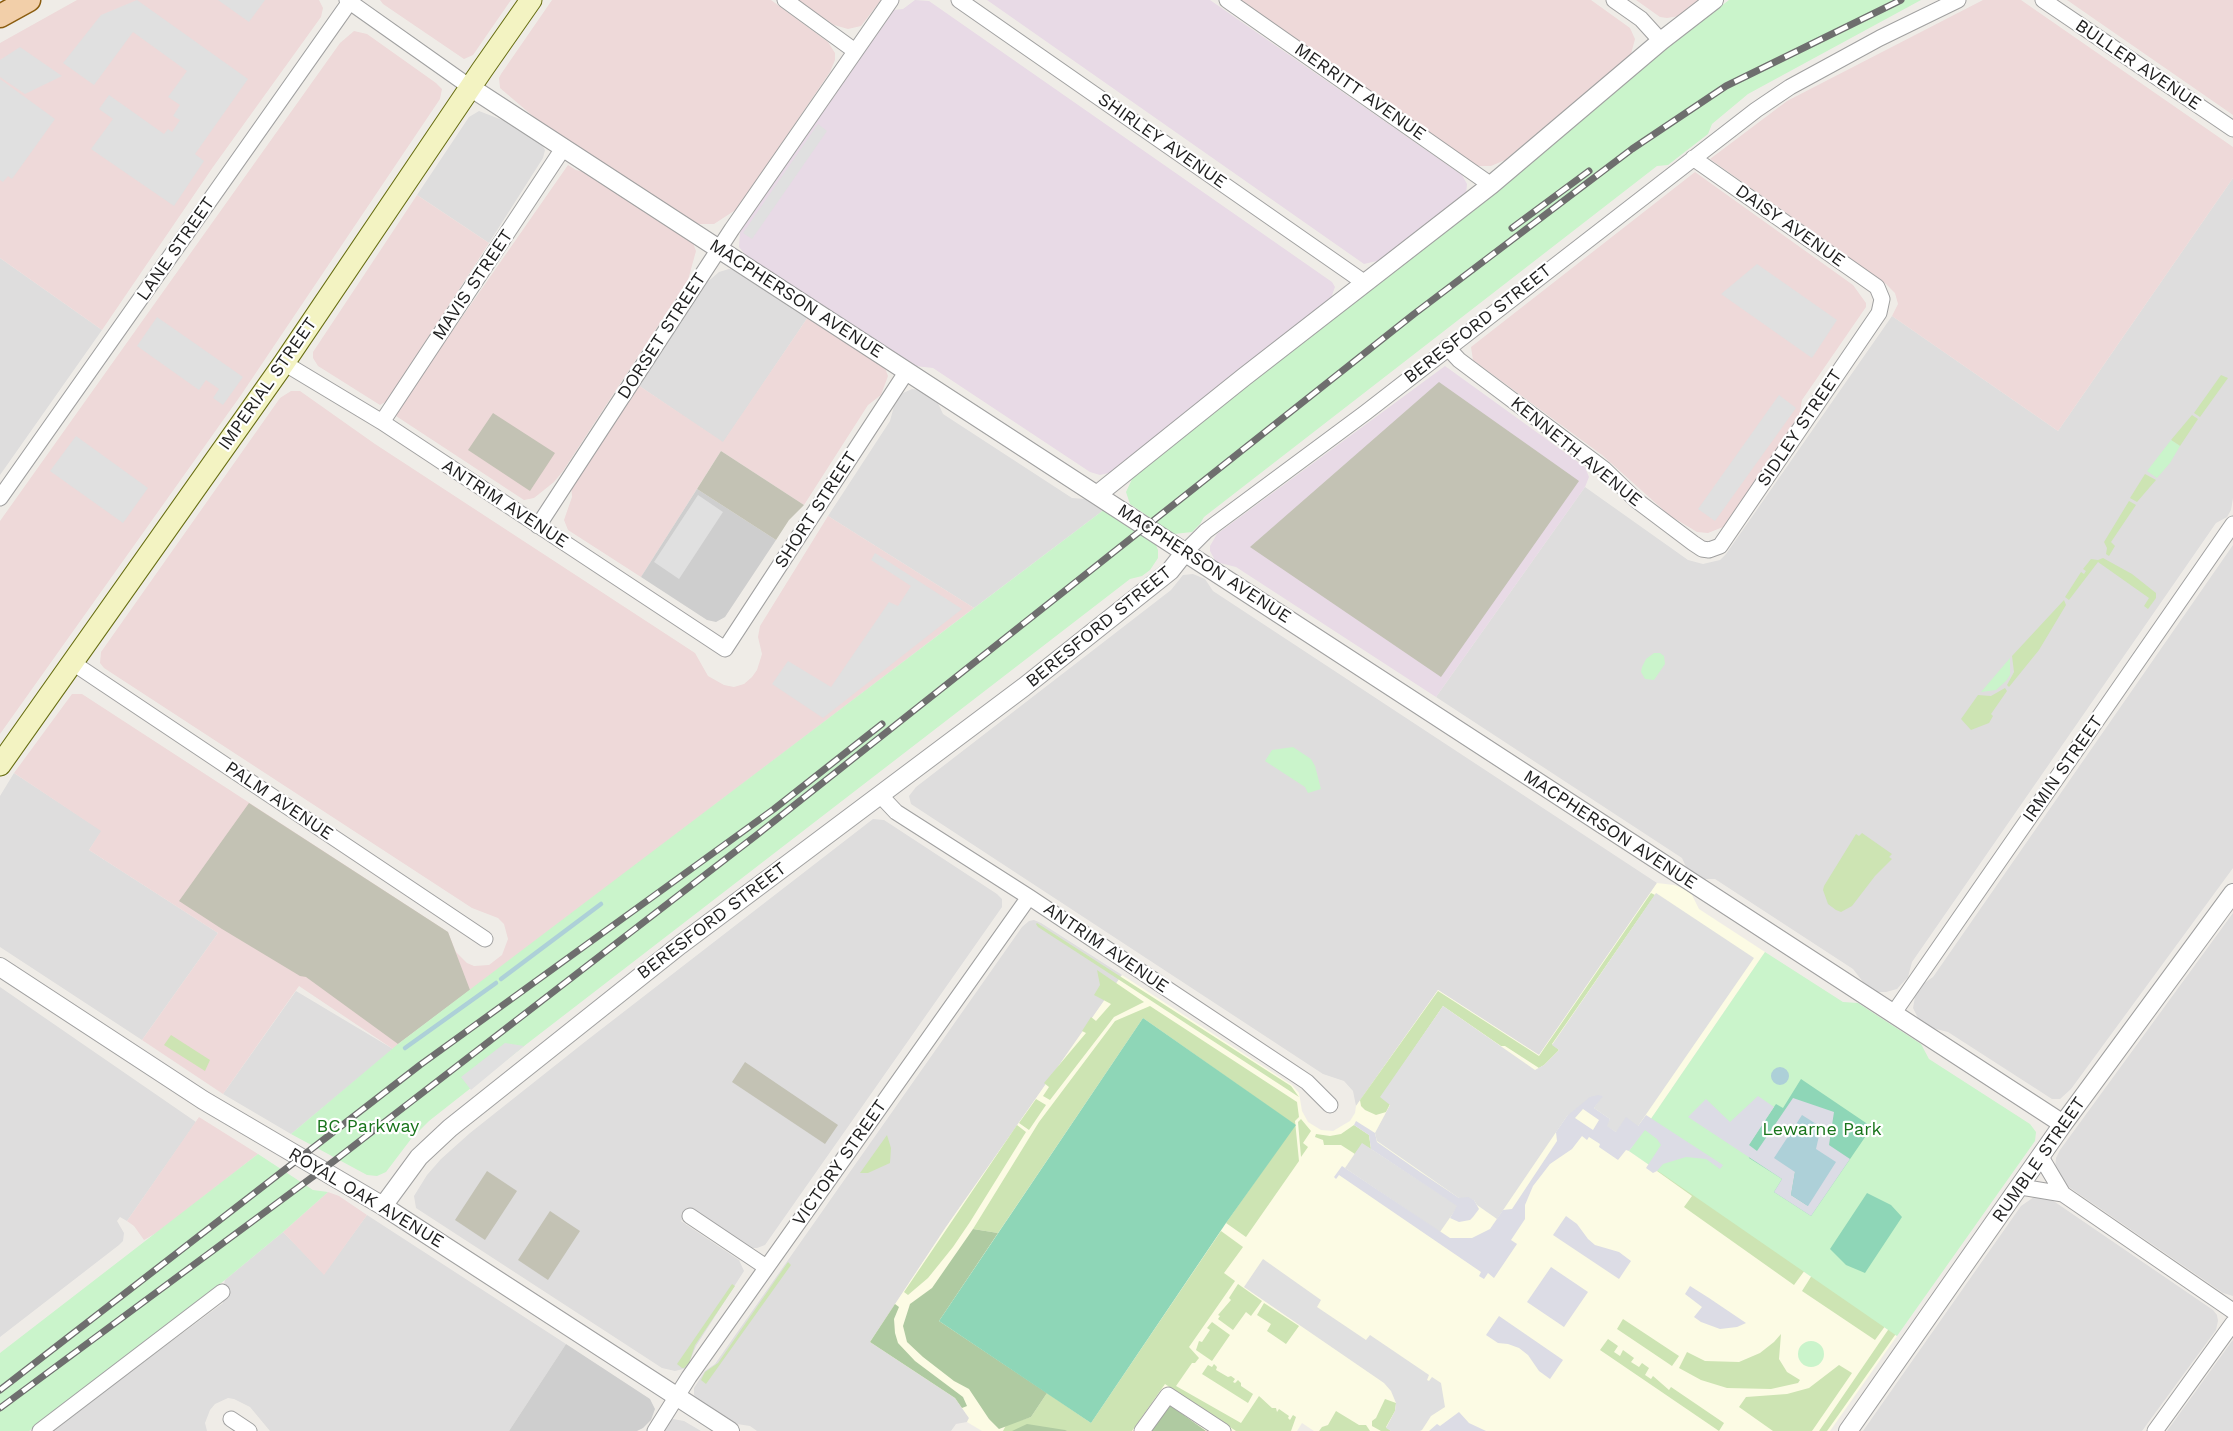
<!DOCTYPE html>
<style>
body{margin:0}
canvas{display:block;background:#efece7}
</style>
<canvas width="2233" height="1431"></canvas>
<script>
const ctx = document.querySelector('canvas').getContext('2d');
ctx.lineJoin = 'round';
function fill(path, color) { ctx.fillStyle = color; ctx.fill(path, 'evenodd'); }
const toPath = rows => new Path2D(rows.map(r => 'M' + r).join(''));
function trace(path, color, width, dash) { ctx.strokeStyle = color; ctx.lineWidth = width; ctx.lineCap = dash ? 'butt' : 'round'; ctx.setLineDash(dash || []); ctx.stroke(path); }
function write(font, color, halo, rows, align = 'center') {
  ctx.font = font + ' "Work Sans",sans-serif'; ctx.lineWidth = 4.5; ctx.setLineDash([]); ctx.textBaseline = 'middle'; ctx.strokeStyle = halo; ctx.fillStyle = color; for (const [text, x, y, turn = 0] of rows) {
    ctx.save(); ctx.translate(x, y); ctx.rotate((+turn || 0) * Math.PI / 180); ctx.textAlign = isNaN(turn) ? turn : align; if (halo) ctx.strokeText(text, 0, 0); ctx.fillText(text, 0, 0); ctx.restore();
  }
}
fill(toPath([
 [479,111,510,123,540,142,545,150,543,158,489,243,417,195,469,117],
 [2233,178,2233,498,2231,510,2227,517,2216,523,1912,962,1908,977,1897,989,1886,992,1875,992,1867,987,1853,969,1715,879,1704,879,1695,875,1687,869,1682,858,1436,697,1585,487,1688,560,1703,564,1720,560,1726,554,1892,316,2058,431],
 [0,258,102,330,0,475],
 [729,269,737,270,808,317,723,443,638,385,705,284,719,272],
 [912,389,919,390,936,399,943,414,1072,498,1086,499,1105,509,974,608,828,516,890,421,894,406,903,393],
 [2233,545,2233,868,2071,1089,2060,1099,2052,1099,1948,1032,1928,1027,1919,1020,1913,1008,1915,997,1923,984,1933,977],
 [1193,574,1205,579,1213,591,1657,883,1539,1055,1438,990,1356,1106,1353,1091,1344,1081,1323,1074,911,804,909,796,916,787,1171,590,1183,575],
 [14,773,102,831,89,850,218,933,142,1040,0,947,0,796],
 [873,819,884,820,997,894,1002,899,1002,907,765,1245,757,1248,750,1248,689,1210,681,1221,739,1260,744,1271,696,1346,687,1368,675,1371,662,1368,416,1208,414,1196,427,1175,441,1159,470,1133,586,1041],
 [2233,913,2233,1296,2223,1293,2063,1183,2055,1169,2056,1158,2060,1150],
 [1034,920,1041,923,1122,975,946,1227,870,1342,955,1398,969,1418,967,1422,956,1424,951,1431,757,1431,750,1426,737,1424,725,1418,698,1401,694,1395,694,1388,705,1371,715,1364,1022,927,1029,921],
 [0,987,196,1122,127,1221,120,1217,117,1221,124,1233,123,1241,119,1245,0,1337],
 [296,991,393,1049,291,1134,223,1094],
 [2034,1197,2052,1200,2213,1310,2217,1315,2218,1321,2216,1330,2142,1431,1863,1431,2021,1206],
 [367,1215,566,1344,509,1431,270,1431,250,1407,234,1399,228,1398,215,1404,210,1410,205,1423,207,1431,51,1431,223,1303,222,1292,225,1280,283,1232,324,1274],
 [2233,1340,2233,1431,2167,1431,2232,1341],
 [673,1419,684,1421,701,1431,660,1431,667,1421]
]), '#dedddd');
fill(toPath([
 [77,0,319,0,323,8,321,17,213,167,102,330,0,258,0,43],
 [380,0,511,0,473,55,464,59,383,4],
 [552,0,771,0,828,42,835,53,835,60,830,72,737,209,714,224,699,224,691,221,541,123,500,88,499,78,501,74],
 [798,0,881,0,861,26,848,29,834,25],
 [1239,0,1591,0,1630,28,1635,39,1631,54,1505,160,1491,166,1479,166,1474,165],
 [1636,0,1703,0,1679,16,1667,18,1660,17],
 [1983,0,2021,0,2233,147,2233,178,2058,431,1892,316,1898,304,1895,293,1886,284,1710,159,1787,101],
 [2067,0,2233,0,2233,115],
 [354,31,367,34,436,83,442,89,440,99,241,395,0,734,0,521,340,43],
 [568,165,576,170,585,172,693,243,696,251,688,280,563,471,554,482,534,498,524,500,396,416,398,409],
 [1695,172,1853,285,1866,303,1866,307,1802,400,1799,417,1723,527,1708,533,1697,532,1669,515,1602,455,1473,360,1471,347],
 [417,195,489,243,387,401,380,405,318,366,313,358,313,352],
 [808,317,885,368,888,376,881,395,868,405,804,505,721,451,641,577,568,530,564,520,572,497,571,484,638,385,723,442],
 [291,391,300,391,375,444,695,653,708,676,724,685,734,687,744,684,752,677,757,670,762,654,758,637,760,626,828,516,974,608,393,1049,299,986,223,1094,142,1040,218,933,89,850,101,831,14,773,72,694,82,694,448,932,456,952,467,963,474,966,489,965,502,955,508,939,504,924,498,918,472,908,104,668,100,663,101,652,280,398],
 [199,1117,258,1154,158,1232,144,1240,134,1226,127,1221],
 [328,1192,339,1196,367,1215,324,1275,283,1232]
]), '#eed9d9');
fill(toPath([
 [915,0,929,1,1332,282,1335,287,1331,298,1109,473,1100,475,1090,472,933,368,915,366,748,258,739,247,740,232,894,10,903,9],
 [987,0,1210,0,1462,175,1467,184,1466,194,1381,260,1364,264],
 [1445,366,1585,467,1589,477,1585,487,1436,697,1236,567,1216,562,1210,551,1210,546,1217,534]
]), '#e8dae6');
fill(toPath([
 [1657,883,1674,885,1685,889,1692,895,1699,909,1765,952,1629,1151,1897,1336,1830,1431,1314,1431,1302,1423,1297,1431,982,1431,967,1422,969,1418,955,1398,870,1342,946,1227,1122,975,1292,1085,1299,1093,1302,1111,1308,1122,1321,1130,1333,1131,1350,1121,1355,1113,1356,1106,1438,990,1539,1055]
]), '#fcfbe4');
fill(toPath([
 [697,489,776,540,725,617,716,622,707,620,641,577],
 [566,1344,650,1399,655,1409,651,1420,643,1428,637,1431,509,1431]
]), '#cecece');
fill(toPath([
 [1439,382,1579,481,1441,677,1250,547],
 [493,413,555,453,530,491,468,450],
 [721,451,804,505,789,520,776,540,697,489],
 [249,803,448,932,470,990,398,1044,306,977,300,976,222,929,179,901],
 [745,1062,838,1125,825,1144,732,1082],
 [487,1171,517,1191,485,1240,455,1220],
 [550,1211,580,1231,548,1280,518,1260]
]), '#c3c2b4');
fill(toPath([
 [2221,375,2228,378,2200,417,2194,413],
 [2192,415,2198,419,2180,446,2171,440],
 [2145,474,2156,480,2137,502,2130,498],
 [2129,501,2136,505,2111,542,2115,546,2109,556,2106,554,2107,548,2104,542],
 [2103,558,2132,574,2156,593,2156,598,2148,609,2144,606,2149,598,2098,562,2069,600,2065,597,2081,572,2084,574,2086,571,2083,569,2091,559,2098,560],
 [2064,600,2066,605,2039,650,2009,687,2007,685,2014,672,2012,656],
 [2005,688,2007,691,1991,714,1993,716,1989,723,1971,730,1961,719,1978,695,1991,696],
 [1862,833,1892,854,1889,857,1892,859,1875,876,1852,906,1841,912,1836,910,1828,904,1823,890,1824,886,1856,834,1859,836],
 [1651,893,1655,895,1552,1044,1559,1050,1544,1065,1539,1068,1505,1046,1501,1046,1443,1006,1381,1097,1390,1104,1386,1112,1376,1115,1365,1110,1361,1106,1360,1100,1438,991,1539,1056],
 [1037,923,1291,1086,1299,1097,1038,927,1036,924],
 [1097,970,1144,1002,1114,1017,1050,1100,1043,1096,1049,1087,1044,1083,1086,1033,1082,1031,1091,1017,1096,1021,1111,1004,1094,995,1100,985],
 [1150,1006,1297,1102,1299,1117,1295,1121,1299,1161,1246,1237,1226,1223,1295,1125,1143,1018,998,1233,973,1229,1039,1122,1115,1021],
 [171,1035,210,1060,205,1071,164,1045],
 [1036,1099,1046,1105,1029,1130,1019,1123],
 [1301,1119,1311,1131,1303,1143,1308,1147,1301,1157,1298,1122],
 [1017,1125,1026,1132,970,1222,953,1247,928,1278,908,1295,904,1292],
 [1354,1125,1369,1135,1371,1149,1362,1144,1355,1154,1341,1145,1324,1145,1323,1140,1315,1137,1316,1134,1330,1136,1341,1134],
 [887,1135,891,1148,890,1163,868,1173,860,1173],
 [2032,1142,1827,1431,1819,1431,1888,1330],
 [1662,1164,1816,1255,1794,1285,1684,1207,1692,1196,1657,1171],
 [1221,1231,1243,1247,1224,1273,1235,1281,1189,1347,1199,1358,1195,1363,1192,1363,1176,1386,1241,1423,1259,1396,1272,1408,1276,1408,1277,1412,1279,1409,1289,1416,1288,1418,1290,1420,1293,1415,1296,1417,1291,1431,1236,1431,1165,1384,1132,1431,1003,1431,1006,1425,1031,1417,1047,1393,1091,1423],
 [788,1262,791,1265,706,1384,701,1380,705,1372,718,1363],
 [1819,1264,1891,1318,1875,1340,1802,1291],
 [732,1284,735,1286,695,1345,689,1363,684,1368,682,1368,677,1364],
 [1238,1284,1262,1301,1251,1316,1246,1312,1233,1330,1218,1319,1220,1316,1218,1315,1231,1300,1229,1298],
 [1264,1303,1299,1326,1286,1344,1267,1331,1271,1324,1257,1315],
 [1623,1319,1679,1356,1672,1366,1617,1329],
 [1212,1322,1230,1335,1212,1361,1196,1350,1199,1341,1202,1342,1210,1330,1207,1328],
 [1781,1334,1779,1359,1787,1372,1800,1380,1798,1383,1771,1389,1727,1388,1701,1380,1679,1368,1687,1352,1705,1361,1739,1362,1760,1353,1774,1342],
 [1608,1339,1618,1346,1614,1352,1620,1356,1623,1350,1634,1358,1631,1362,1639,1367,1642,1363,1649,1368,1645,1375,1651,1379,1653,1376,1669,1390,1671,1387,1724,1423,1719,1431,1600,1350],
 [1214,1364,1217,1367,1216,1370,1228,1377,1231,1376,1235,1379,1233,1382,1235,1383,1238,1380,1241,1383,1241,1386,1253,1394,1248,1403,1202,1374,1208,1365,1212,1367],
 [1839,1365,1852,1373,1812,1431,1773,1431,1739,1407,1746,1397,1787,1394,1809,1388],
 [1385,1399,1396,1403,1395,1411,1386,1427,1391,1431,1381,1431,1372,1426,1372,1421,1376,1418],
 [1336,1411,1359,1425,1366,1425,1370,1431,1319,1431,1322,1427,1328,1425]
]), '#cde4b3');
fill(toPath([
 [973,1229,998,1233,939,1321,1047,1393,1031,1417,999,1429,989,1419,969,1389,954,1381,923,1357,907,1342,903,1326,910,1304,932,1288],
 [895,1304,899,1307,894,1319,895,1333,898,1343,915,1361,963,1397,967,1406,962,1408,955,1398,870,1342],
 [1171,1406,1206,1431,1149,1431,1164,1408],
 [1027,1424,1065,1430,1067,1431,1012,1431]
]), '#afcaa1');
fill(toPath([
 [1729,0,1921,0,1748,94,1712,124,1708,134,1668,165,1657,166,1204,517,1200,524,1192,532,1174,534,1130,504,1126,492,1133,477,1657,55],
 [2171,440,2180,446,2170,463,2157,478,2147,471],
 [1105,509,1155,543,1158,550,1158,558,1150,570,1142,576,1130,579,528,1043,429,1121,411,1139,386,1172,377,1176,367,1175,291,1134,398,1044],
 [1654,653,1660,653,1664,656,1665,664,1654,680,1645,679,1641,672,1642,667,1646,659],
 [2010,658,2010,675,2006,681,1996,690,1981,692],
 [1293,747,1311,759,1315,766,1321,789,1308,793,1305,787,1265,761,1272,750],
 [1765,952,1843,1002,1858,1003,1921,1044,1929,1059,2030,1124,2036,1132,2035,1141,1897,1336,1629,1151],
 [258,1154,313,1190,328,1192,283,1232,225,1280,29,1431,0,1431,0,1353],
 '1798 1354a13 13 0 1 1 26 0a13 13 0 1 1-26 0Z'
]), '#caf4cb');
fill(toPath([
 [1143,1018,1296,1125,1226,1223,1091,1423,939,1321],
 [1801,1079,1872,1127,1811,1216,1774,1192,1782,1179,1749,1158,1748,1146,1765,1120,1776,1104,1783,1108],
 [1867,1193,1891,1205,1902,1217,1865,1273,1846,1265,1830,1249]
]), '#8ed6b7');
fill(toPath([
 [137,0,248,79,195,154,204,161,174,206,91,149,113,119,99,109,109,95,164,134,168,129,172,132,180,120,173,116,180,105,168,97,187,71,133,32,94,85,63,63,101,15],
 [218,0,265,0,249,22],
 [20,47,62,76,25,94,0,77,0,60],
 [0,79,55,119,12,179,8,176,3,182,0,180],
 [818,124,827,131,752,239,743,233],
 [1757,264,1837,320,1812,358,1721,294],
 [157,317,243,377,223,405,213,398,219,389,206,380,199,390,137,346],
 [1779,395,1796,408,1715,521,1698,509],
 [76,436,148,488,123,523,50,471],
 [698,495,723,512,679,579,654,562],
 [875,553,962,609,823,718,772,684,788,661,831,687,889,602,898,606,911,586,871,560],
 [1656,893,1754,958,1638,1126,1616,1132,1606,1126,1610,1119,1594,1108,1602,1096,1567,1116,1497,1219,1477,1205,1474,1200,1459,1198,1377,1141,1375,1133,1390,1105,1380,1097,1443,1006,1535,1070,1544,1065,1559,1050,1552,1045],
 [505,1043,524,1046,471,1090,461,1077],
 [1362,1143,1458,1206,1440,1232,1345,1168],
 [1263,1259,1321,1300,1317,1307,1366,1340,1370,1335,1429,1375,1427,1380,1429,1381,1432,1377,1441,1383,1445,1407,1431,1416,1422,1430,1420,1431,1391,1431,1386,1428,1395,1411,1396,1403,1391,1391,1384,1383,1244,1287]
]), '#e0e0e0');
fill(toPath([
 [1598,1095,1603,1096,1594,1108,1610,1119,1607,1126,1616,1132,1626,1117,1638,1126,1646,1115,1723,1165,1720,1169,1706,1159,1686,1157,1663,1164,1657,1171,1653,1173,1646,1168,1661,1145,1657,1139,1645,1130,1629,1151,1626,1150,1618,1160,1599,1147,1600,1144,1589,1137,1587,1140,1582,1136,1572,1149,1550,1164,1533,1186,1525,1205,1525,1219,1511,1240,1517,1244,1494,1278,1488,1273,1484,1279,1479,1276,1481,1272,1339,1175,1336,1179,1334,1177,1342,1166,1450,1238,1472,1238,1490,1229,1503,1210,1512,1209,1557,1141,1556,1132,1567,1116,1590,1097],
 [1583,1109,1599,1120,1593,1130,1575,1118],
 [1758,1096,1774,1107,1749,1145,1757,1151,1793,1098,1834,1112,1829,1145,1850,1159,1811,1216,1774,1192,1782,1179,1688,1117,1706,1099,1730,1122],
 [1795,1172,1808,1206,1791,1195],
 [1356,1121,1375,1133,1377,1142,1420,1172,1459,1198,1468,1197,1474,1200,1479,1209,1473,1217,1470,1220,1459,1222,1450,1218,1457,1206,1371,1149,1369,1135,1354,1125],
 [1566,1216,1577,1224,1588,1239,1595,1245,1619,1252,1631,1261,1619,1279,1553,1235],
 [1551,1267,1588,1292,1564,1327,1527,1302],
 [1690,1286,1709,1298,1746,1323,1737,1327,1720,1329,1701,1322,1694,1317,1702,1307,1685,1294],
 [1499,1316,1563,1360,1550,1379,1539,1371,1528,1355,1519,1348,1508,1344,1498,1343,1486,1335],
 [1459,1412,1469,1423,1486,1431,1429,1431,1437,1424,1440,1426]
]), '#dcdce5');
fill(toPath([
 '1771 1076a9 9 0 1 1 18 0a9 9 0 1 1-18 0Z',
 [1802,1115,1821,1127,1816,1149,1836,1162,1808,1206,1791,1195,1795,1172,1774,1158]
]), '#add0d8');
trace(toPath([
 [501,979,601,904],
 [405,1048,496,983]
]), '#add0d8', 4.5);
const minor = toPath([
 [347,0,470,87],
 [785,0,855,51],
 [959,0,1365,283],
 [1227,0,1491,185],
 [1614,0,1641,19,1661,41],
 [2043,0,2233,129],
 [1447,347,1459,360,1604,469,1636,500,1693,543,1702,549,1709,550,1720,546,1879,313,1882,299,1877,287,1693,158],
 [284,363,382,422,725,649,907,371],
 [382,422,564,147],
 [0,498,351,0],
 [538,526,732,229,891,0],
 [1185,552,1206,531,1365,413,1756,110,1790,87,1880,38,1958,0],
 [73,663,485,939],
 [880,795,896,812,1029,897,1307,1082,1330,1105],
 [1893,1014,2233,524],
 [2041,1157,2063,1194],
 [2021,1187,2063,1194,2233,1311],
 [690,1216,766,1267],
 [231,1419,249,1431],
 [40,1431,222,1292],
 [655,1431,689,1377,1029,897],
 [1142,1431,1168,1395,1223,1431],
 [2155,1431,2233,1323]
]);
const tertiary = toPath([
 [470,87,2063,1124],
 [1098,494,1244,377,1491,185,1661,41,1714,0],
 [0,967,203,1100,383,1206,730,1431],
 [383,1206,419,1157,450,1128,680,945,1024,687,1170,571,1185,552],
 [1848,1431,2063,1124,2233,893]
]);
const secondary = toPath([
 [0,765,284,363,482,70,531,0]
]);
const primary = toPath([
 [0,16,29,0]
]);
trace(minor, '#a1a1a1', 17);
trace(tertiary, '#a1a1a1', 20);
trace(secondary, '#676d11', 23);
trace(primary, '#8b5d10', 25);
trace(minor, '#fff', 15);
trace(tertiary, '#fff', 18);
trace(secondary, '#f3f3c2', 21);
trace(primary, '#f2cfa9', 22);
const rail = toPath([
 [1512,228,1589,171],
 [0,1390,420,1065,774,809,882,724],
 [0,1408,334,1161,758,834,1414,314,1632,149,1726,86,1901,0]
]);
trace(rail, '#6e6e6e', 7);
trace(rail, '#fff', 4.5, [14]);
write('18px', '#202020', '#fff', [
 ["BULLER AVENUE",2138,65,34],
 ["MERRITT AVENUE",1360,92,35],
 ["SHIRLEY AVENUE",1162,141,35],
 ["DAISY AVENUE",1790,226,35],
 ["LANE STREET",176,249,-55],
 ["MAVIS STREET",473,285,-56],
 ["MACPHERSON AVENUE",796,299,33],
 ["BERESFORD STREET",1478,324,-38],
 ["DORSET STREET",662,336,-57],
 ["IMPERIAL STREET",268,384,-55],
 ["SIDLEY STREET",1800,428,-56],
 ["KENNETH AVENUE",1576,452,39],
 ["ANTRIM AVENUE",505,504,33],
 ["SHORT STREET",816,510,-57],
 ["MACPHERSON AVENUE",1204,564,33],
 ["BERESFORD STREET",1099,627,-39],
 ["IRMIN STREET",2063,769,-55],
 ["PALM AVENUE",279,801,34],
 ["MACPHERSON AVENUE",1610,830,33],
 ["BERESFORD STREET",712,921,-37],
 ["ANTRIM AVENUE",1106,948,34],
 ["RUMBLE STREET",2039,1160,-55],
 ["VICTORY STREET",840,1163,-55],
 ["ROYAL OAK AVENUE",366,1198,31]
]);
write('18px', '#18741b', '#fff', [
 ["BC Parkway",368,1127],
 ["Lewarne Park",1822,1130]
]);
</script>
